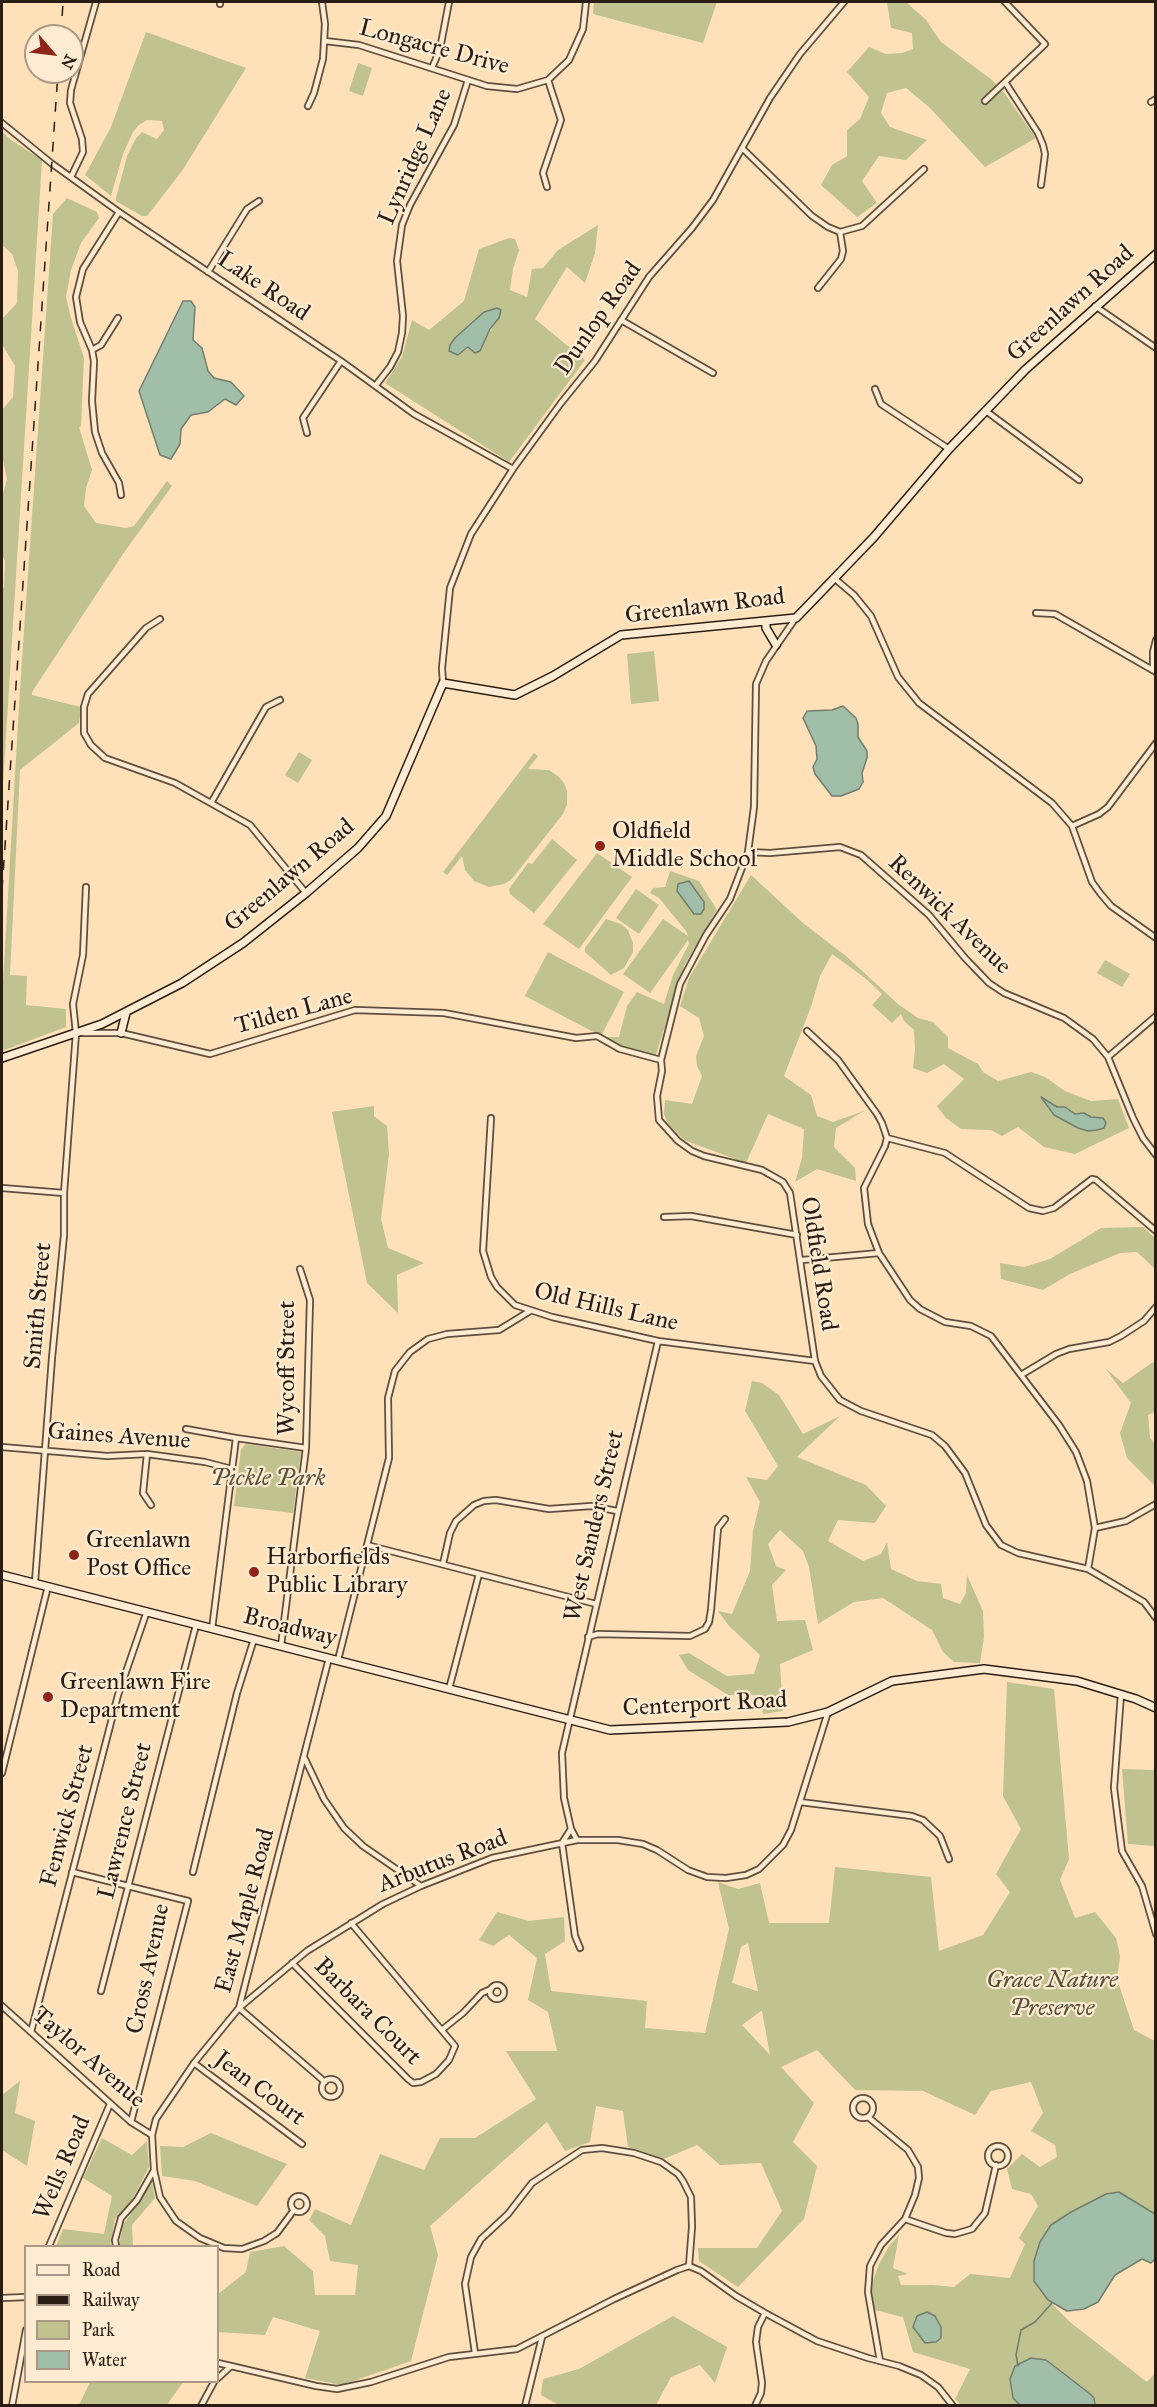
<!DOCTYPE html>
<style>
body{margin:0}
#map{position:relative;width:1157px;height:2407px;overflow:hidden;background:#fee1b9;font-family:"IM FELL Great Primer",serif}
canvas{display:block}
.frame{position:absolute;inset:0;border:3px solid #2a1d14;pointer-events:none}
.legend{position:absolute;left:24px;top:2245px;width:195px;height:138px;box-sizing:border-box;background:#feecd2;border:2px solid #a99986;margin:0;padding:8px 10px;list-style:none;font-size:18px;color:#2a1d14}
.legend li{display:flex;align-items:center;gap:12px;height:30px}
.legend b{width:30px;border:2px solid #a99986}
.north{position:absolute;left:24px;top:24px;width:60px;height:60px;box-sizing:border-box;background:#feecd2;border:2px solid #a99986;border-radius:50%;rotate:118deg;font-size:16px;font-weight:700;line-height:24px;text-align:center;color:#2a1d14}
.north::after{content:'';display:block;margin:auto;width:21px;height:27px;background:#8f2418;clip-path:polygon(50% 0,100% 100%,50% 72%,0 100%)}
</style>
<div id="map">
<canvas width="1157" height="2407"></canvas>
<div class="frame"></div>
<ul class="legend">
<li><b style="height:8px;background:#feecd2"></b>Road</li>
<li><b style="height:8px;background:#2a1d14"></b>Railway</li>
<li><b style="height:16px;background:#c0c28f"></b>Park</li>
<li><b style="height:16px;background:#a1bea9"></b>Water</li>
</ul>
<div class="north">N</div>
</div>
<script>
const ctx = document.querySelector('canvas').getContext('2d');
ctx.lineJoin = 'round';
function fill(path, color) { ctx.fillStyle = color; ctx.fill(path, 'evenodd'); }
const toPath = rows => new Path2D(rows.map(r => 'M' + r).join(''));
function trace(path, color, width, dash) { ctx.strokeStyle = color; ctx.lineWidth = width; ctx.lineCap = dash ? 'butt' : 'round'; ctx.setLineDash(dash || []); ctx.stroke(path); }
function write(font, color, halo, rows, align = 'center') {
  ctx.font = font + ' "IM FELL Great Primer",serif'; ctx.lineWidth = 4.5; ctx.setLineDash([]); ctx.textBaseline = 'middle'; ctx.strokeStyle = halo; ctx.fillStyle = color; for (const [text, x, y, turn = 0] of rows) {
    ctx.save(); ctx.translate(x, y); ctx.rotate((+turn || 0) * Math.PI / 180); ctx.textAlign = isNaN(turn) ? turn : align; if (halo) ctx.strokeText(text, 0, 0); ctx.fillText(text, 0, 0); ctx.restore();
  }
}
fill(toPath([
 [594,2,717,2,703,43,593,14],
 [887,2,906,2,926,20,941,42,992,80,1005,94,1036,138,985,167,929,107,906,88,887,93,881,113,890,127,927,140,906,160,879,156,862,181,877,203,857,217,821,185,832,165,847,156,847,130,860,119,869,97,847,72,869,47,886,54,902,53,913,49,912,33,891,28],
 [146,32,246,68,182,171,147,216,142,216,116,201,116,198,127,156,136,138,142,132,157,139,164,130,162,121,147,120,139,125,133,132,123,154,111,196,85,175,111,127],
 [358,63,372,68,363,96,349,91],
 [2,131,11,140,42,160,2,800,2,590,4,587,5,561,2,555,2,498,7,479,2,455,2,410,13,397,15,366,2,344,2,319,17,303,18,271,12,254,2,245],
 [67,198,97,212,99,218,81,243,71,270,66,297,71,318,84,358,81,426,79,427,92,470,86,488,84,506,96,523,126,528,134,526,167,481,172,486,123,554,32,692,32,695,81,707,79,723,20,770,10,975,27,976,26,1005,66,1009,66,1027,2,1051,2,999,20,689,53,214],
 [598,225,595,253,585,283,567,267,535,319,585,360,509,462,385,383,402,357,412,320,429,330,464,301,479,249,509,238,515,239,519,250,513,269,510,290,527,297,532,269,543,268,558,250],
 [485,312,499,318,487,336,458,355,455,338],
 [654,651,659,701,631,704,627,654],
 [299,752,312,760,298,783,285,775],
 [534,753,538,756,528,769,549,770,559,777,564,783,567,791,567,805,563,814,511,880,504,884,489,887,474,881,465,870,462,856,447,875,443,872],
 [552,839,577,860,534,913,510,894,509,889,528,863,532,864],
 [597,853,632,877,579,949,543,924],
 [670,871,699,881,717,910,684,966,654,1061,616,1052,602,1041,607,1037,619,1037,627,1006,637,992,664,1004,673,975,689,944,688,940,650,993,623,974,663,919,688,936,686,931,659,898,650,893,653,888,665,887],
 [751,875,803,923,846,956,898,1004,918,1018,933,1022,948,1037,948,1048,978,1064,983,1072,998,1081,1031,1072,1045,1077,1065,1091,1091,1101,1118,1099,1129,1128,1075,1154,1044,1147,1018,1127,1002,1136,991,1130,961,1129,946,1118,937,1106,964,1079,944,1064,927,1073,913,1068,915,1050,914,1030,904,1021,901,1014,892,1023,872,1005,882,994,865,978,832,954,820,976,811,1007,784,1076,811,1095,817,1116,833,1122,864,1111,836,1128,834,1147,855,1168,856,1181,817,1169,795,1182,802,1158,804,1129,768,1114,746,1163,684,1140,668,1124,664,1114,665,1100,692,1104,702,1076,697,1066,696,1056,704,1036,699,1018,680,1006,689,978],
 [636,889,659,905,639,934,616,918],
 [606,919,621,924,628,930,633,943,633,952,624,968,611,975,585,952,585,948],
 [548,952,624,992,601,1036,525,996],
 [1105,960,1130,974,1122,987,1097,973],
 [374,1106,374,1116,387,1126,389,1154,381,1219,388,1248,424,1263,397,1275,398,1313,367,1283,332,1112],
 [1143,1227,1155,1238,1155,1269,1137,1252,1120,1253,1070,1274,1043,1290,1001,1279,1000,1263,1024,1267,1050,1259,1101,1228],
 [1153,1362,1156,1364,1155,1412,1148,1415,1150,1438,1155,1444,1155,1486,1127,1458,1120,1433,1131,1403,1105,1368,1123,1383],
 [752,1381,762,1383,779,1395,803,1434,840,1416,797,1457,866,1485,886,1506,875,1523,838,1520,828,1541,863,1561,881,1554,887,1542,891,1569,917,1581,941,1584,943,1598,960,1604,966,1593,967,1575,983,1611,984,1637,980,1663,954,1662,943,1652,932,1630,883,1598,854,1602,818,1624,809,1567,803,1551,780,1530,768,1544,776,1566,786,1570,772,1585,777,1621,805,1620,813,1650,780,1664,783,1711,763,1714,759,1695,728,1695,688,1670,679,1655,689,1653,727,1676,754,1674,760,1655,729,1626,718,1611,732,1614,750,1571,753,1531,760,1502,746,1477,767,1480,778,1466,745,1411],
 [246,1444,301,1452,293,1513,234,1506,241,1449],
 [1007,1682,1054,1689,1069,1859,1060,1880,1075,1918,1095,1912,1116,1938,1120,1956,1117,1979,1134,2030,1155,2041,1156,2214,1119,2192,1106,2194,1071,2212,1048,2300,1070,2322,1147,2382,1155,2373,1155,2405,961,2405,955,2399,970,2369,913,2352,903,2317,875,2310,871,2287,878,2266,889,2246,899,2235,893,2268,908,2274,898,2276,901,2285,933,2285,954,2287,970,2274,1010,2278,1025,2244,1019,2238,1038,2206,1031,2194,1012,2189,1007,2169,1022,2154,1040,2167,1057,2157,1055,2145,1031,2131,1043,2113,1031,2082,991,2091,975,2115,923,2091,855,2090,817,2050,781,2067,814,2103,793,2142,817,2166,804,2219,738,2287,699,2261,698,2248,757,2248,782,2211,761,2163,720,2165,697,2145,664,2159,628,2147,623,2111,596,2106,590,2142,565,2151,547,2122,430,2226,438,2255,411,2361,342,2385,305,2378,320,2331,273,2317,265,2335,218,2332,218,2294,246,2272,250,2252,284,2246,313,2271,315,2295,355,2295,358,2265,330,2261,325,2236,309,2220,315,2209,351,2225,380,2154,424,2170,440,2138,475,2138,536,2099,506,2051,557,2051,548,2012,528,2000,537,1958,509,1935,493,1946,479,1940,497,1912,529,1921,564,1917,565,1941,545,1954,551,1991,647,2001,645,2028,705,2033,729,1929,718,1882,738,1889,760,1883,769,1923,829,1923,835,1867,931,1877,939,1951,983,1935,1010,1892,996,1874,1021,1829,1003,1796],
 [748,1943,758,1991,757,1991,732,1983,741,1947],
 [761,2011,762,2011,770,2055,742,2025],
 [1122,1769,1155,1770,1155,1846,1128,1844],
 [20,2081,15,2113,35,2121,27,2166,2,2150,2,2095],
 [211,2133,287,2164,257,2206,195,2181,162,2176,160,2146,183,2147],
 [102,2138,132,2155,147,2141,149,2167,130,2204,115,2219,110,2246,56,2246,63,2229,104,2234,112,2196,83,2178],
 [152,2182,155,2198,132,2225,133,2246,119,2246,123,2225],
 [673,2316,727,2347,715,2383,700,2365,671,2377,656,2405,559,2405,541,2395,543,2379,579,2369],
 [90,2382,183,2382,167,2405,79,2405]
]), '#c0c28f');
const water = toPath([
 [183,301,191,301,195,307,193,340,202,348,208,371,214,378,231,382,244,396,236,405,225,399,208,412,191,415,181,429,180,444,171,459,160,455,139,391,183,301],
 [497,308,501,310,499,318,490,329,480,351,475,353,468,347,458,355,449,351,450,345,455,338,484,312,497,308],
 [843,706,856,718,858,724,858,737,867,751,867,758,862,773,863,782,859,789,841,796,832,796,815,774,813,767,817,759,816,746,803,718,807,711,832,710,843,706],
 [689,881,704,902,704,909,701,914,694,914,677,891,678,884,689,881],
 [1041,1097,1057,1107,1065,1107,1075,1114,1084,1113,1091,1117,1103,1118,1106,1123,1104,1128,1097,1130,1088,1131,1078,1128,1054,1115,1041,1097],
 [1119,2192,1155,2214,1155,2259,1151,2263,1142,2259,1115,2275,1098,2302,1084,2309,1067,2311,1048,2300,1034,2281,1034,2261,1040,2242,1051,2225,1071,2212,1106,2194,1119,2192],
 [927,2312,935,2316,941,2327,941,2338,936,2342,925,2343,913,2327,917,2316,927,2312],
 [1031,2358,1046,2360,1089,2393,1094,2398,1095,2405,1020,2405,1013,2398,1010,2379,1015,2366,1031,2358]
]);
fill(water, '#a1bea9');
trace(water, '#717e6d', 1.5);
trace(toPath([
 [1018,2366,1016,2355,1021,2330,1035,2322,1052,2303]
]), '#717e6d', 1.5);
const street = toPath([
 [220,2,220,4],
 [325,41,359,45,487,86,517,89,548,80,569,60,583,29,586,2],
 [432,68,440,49,449,2],
 [1005,82,1038,133,1043,145,1045,154,1041,185],
 [985,101,1045,44,1005,2],
 [1151,102,1156,99],
 [308,106,314,93,323,59,325,24,322,2],
 [2,123,51,163,119,212,341,361,414,414,513,469],
 [742,148,812,216,828,227,840,232,862,226,924,169],
 [71,177,83,152,82,139,70,103,71,90,96,2],
 [547,187,543,173,561,120,548,80],
 [119,212,83,269,76,297,80,322,92,350,94,361,92,401,95,432,102,453,119,483,121,495],
 [208,272,247,209,259,201],
 [818,288,841,259,843,251,840,232],
 [1095,306,1156,348],
 [621,320,713,373],
 [92,350,101,345,118,318],
 [376,385,390,367,398,352,402,333,403,316,397,261,402,225,410,205,454,125,468,80],
 [875,389,881,404,949,449],
 [986,411,1079,480],
 [307,433,303,418,341,361],
 [834,578,854,595,871,616,898,677,919,703,1052,803,1072,826,1092,882,1100,893,1111,906,1156,938],
 [1036,613,1055,614,1156,672],
 [160,619,146,628,88,694,84,707,84,733,91,745,105,758,175,783,250,825,306,893],
 [795,619,766,661,756,684,754,807,748,852,730,899,706,935,680,984,661,1060,662,1071,657,1096,659,1120,678,1141,692,1151,704,1156,762,1170,783,1182,790,1193,815,1361,821,1376,840,1400,861,1411,932,1435,945,1446,965,1473,986,1525,1001,1545,1018,1553,1088,1569,1144,1602,1156,1618],
 [1153,670,1153,652,1156,640],
 [443,683,442,668,450,588,471,534,513,469,561,403,595,361,649,277,692,228,713,200,770,98,800,54,844,2],
 [211,803,266,707,280,700],
 [1072,826,1099,814,1108,807,1156,743],
 [748,852,770,853,840,847,861,855,929,915,965,958,989,983,1004,993,1064,1018,1093,1039,1108,1057,1133,1118,1143,1138,1156,1155],
 [807,1031,838,1060,877,1114,882,1123,887,1138,885,1146,864,1188,868,1224,879,1253,910,1300,920,1309,945,1322,971,1326,991,1336,1059,1425,1076,1452,1087,1481,1095,1528,1088,1569],
 [78,1033,121,1033,210,1054,355,1010,444,1013,576,1038,597,1036,620,1049,661,1060],
 [1108,1057,1156,1016],
 [491,1118,483,1251,491,1277,497,1287,515,1305,552,1317,658,1341,815,1361],
 [887,1138,945,1153,1029,1208,1043,1211,1054,1208,1092,1179,1096,1180,1156,1231],
 [2,1188,64,1193],
 [664,1217,691,1216,797,1235],
 [802,1260,879,1253],
 [1021,1375,1056,1354,1069,1349,1109,1342,1121,1336,1144,1321,1156,1307],
 [186,1429,236,1438],
 [2,1447,107,1456,147,1454,205,1462,232,1469],
 [147,1454,143,1493,151,1505],
 [1095,1528,1126,1521,1156,1504],
 [367,1545,596,1604],
 [443,1564,450,1533,456,1521,474,1505,484,1501,496,1500,549,1509,591,1506,617,1511],
 [35,1582,52,1358,64,1235,64,1193,76,1033,73,1004,83,955,86,887],
 [212,1629,236,1438,306,1448],
 [588,1637,598,1634,690,1636,705,1629,709,1622,711,1610,718,1528,725,1519],
 [281,1646,306,1448,310,1300,300,1269],
 [338,1660,389,1458,388,1398,395,1371,410,1352,428,1339,447,1334,499,1330,530,1311],
 [449,1689,479,1574],
 [1121,1694,1114,1788,1119,1828,1122,1851,1142,1886,1156,1934],
 [304,1757,324,1799,344,1828,363,1846,421,1886],
 [2,1773,48,1586],
 [800,1802,912,1816,923,1820,940,1836,949,1859],
 [571,1829,562,1843,575,1936,580,1948],
 [577,1840,571,1829,564,1798,562,1753,658,1341],
 [72,1872,188,1901,131,2122],
 [193,1872,237,1693,254,1639],
 [292,1963,408,2079,413,2083,421,2082,436,2074,449,2060,455,2046,351,1923],
 '490 1992a7 7 0 1 1 14 0a7 7 0 1 1-14 0Z',
 [101,1991,196,1625],
 [2,2006,131,2122,152,2135],
 [443,2029,463,2013,482,1993,491,1989],
 [31,2032,118,1695,147,1611],
 [194,2063,302,2144],
 '322 2088a9 9 0 1 1 18 0a9 9 0 1 1-18 0Z',
 [325,2082,239,2008,307,1951,383,1904,421,1886,492,1858,577,1840,618,1840,643,1844,657,1850,688,1870,707,1877,726,1878,746,1875,759,1869,783,1845,791,1830,828,1712],
 '853 2108a10 10 0 1 1 20 0a10 10 0 1 1-20 0Z',
 [868,2117,908,2150,918,2167,919,2178,915,2195,905,2219,881,2245,870,2266,868,2292,880,2361],
 '988 2156a10 10 0 1 1 20 0a10 10 0 1 1-20 0Z',
 [154,2170,160,2197,176,2221,200,2238,224,2248,242,2249,264,2241,277,2233,294,2210],
 '291 2204a8 8 0 1 1 16 0a8 8 0 1 1-16 0Z',
 [905,2219,946,2233,955,2234,972,2229,985,2213,996,2165],
 [49,2246,110,2104],
 [116,2246,115,2240,121,2218,137,2200,154,2170,152,2135,156,2119,194,2063,239,2008,329,1658],
 [2,2298,26,2297],
 [475,2353,465,2284,471,2257,481,2239,508,2214,532,2183,582,2150,602,2148,634,2153,661,2162,678,2174,683,2181,691,2197,692,2227,689,2266],
 [218,2363,231,2366],
 [218,2378,231,2366,316,2386,337,2389,371,2382,449,2357,517,2349,614,2299,677,2270,689,2266,701,2271,736,2296,765,2313,817,2341,868,2358,899,2366,921,2375,938,2387,953,2406],
 [12,2406,26,2330],
 [201,2406,214,2382],
 [525,2406,542,2337],
 [755,2406,761,2393,762,2383,756,2342,758,2327,765,2313]
]);
const secondary = toPath([
 [766,621,766,628,776,645],
 [121,1033,126,1013],
 [2,1058,102,1024,182,983,243,943,306,893,358,848,386,816,443,683,515,695,553,676,621,635,796,618,874,537,949,449,1025,370,1156,254],
 [2,1575,610,1730,788,1722,828,1712,892,1681,984,1669,1077,1681,1136,1699,1156,1708]
]);
trace(street, '#5f4e3d', 8);
trace(secondary, '#2a1d14', 10);
trace(street, '#feecd2', 4.5);
trace(secondary, '#feecd2', 7);
trace(toPath([
 [61,36,63,2],
 [2,890,58,72]
]), '#2a1d14', 1.5, [10, 10]);
for (const [x, y, r, color] of [
 [600,846,6,"#8f2418"],
 [74,1555,6,"#8f2418"],
 [254,1572,6,"#8f2418"],
 [48,1697,6,"#8f2418"]
]) { const dot = new Path2D(); dot.arc(x, y, r, 0, 2 * Math.PI); ctx.fillStyle = color; ctx.fill(dot); trace(dot, '#feecd2', 2); }
write('24px', '#2a1d14', '#feecd2', [
 ["Longacre Drive",434,48,15],
 ["Lynridge Lane",416,157,-66],
 ["Lake Road",263,287,34],
 ["Greenlawn Road",1071,304,-42],
 ["Dunlop Road",599,319,-55],
 ["Greenlawn Road",705,607,-7],
 ["Greenlawn Road",290,876,-40],
 ["Renwick Avenue",949,915,44],
 ["Tilden Lane",294,1012,-15],
 ["Oldfield Road",818,1264,81],
 ["Smith Street",39,1306,-85],
 ["Old Hills Lane",606,1308,13],
 ["Wycoff Street",288,1368,-90],
 ["Gaines Avenue",119,1437,4],
 ["West Sanders Street",595,1526,-77],
 ["Broadway",290,1628,14],
 ["Centerport Road",705,1705,-3],
 ["Fenwick Street",68,1816,-75],
 ["Lawrence Street",126,1821,-76],
 ["Arbutus Road",443,1862,-21],
 ["East Maple Road",246,1911,-75],
 ["Cross Avenue",149,1969,-78],
 ["Barbara Court",367,2012,45],
 ["Taylor Avenue",88,2058,41],
 ["Jean Court",259,2089,37],
 ["Wells Road",63,2168,-67]
]);
write('24px', '#2a1d14', '#feecd2', [
 ["Oldfield",612,832],
 ["Middle School",612,860],
 ["Greenlawn",86,1541],
 ["Post Office",86,1569],
 ["Harborfields",266,1558],
 ["Public Library",266,1586],
 ["Greenlawn Fire",60,1683],
 ["Department",60,1711]
], 'left');
write('italic 24px', '#574f39', '#feecd2', [
 ["Pickle Park",268,1479],
 ["Grace Nature",1052,1981],
 ["Preserve",1052,2009]
]);
</script>
